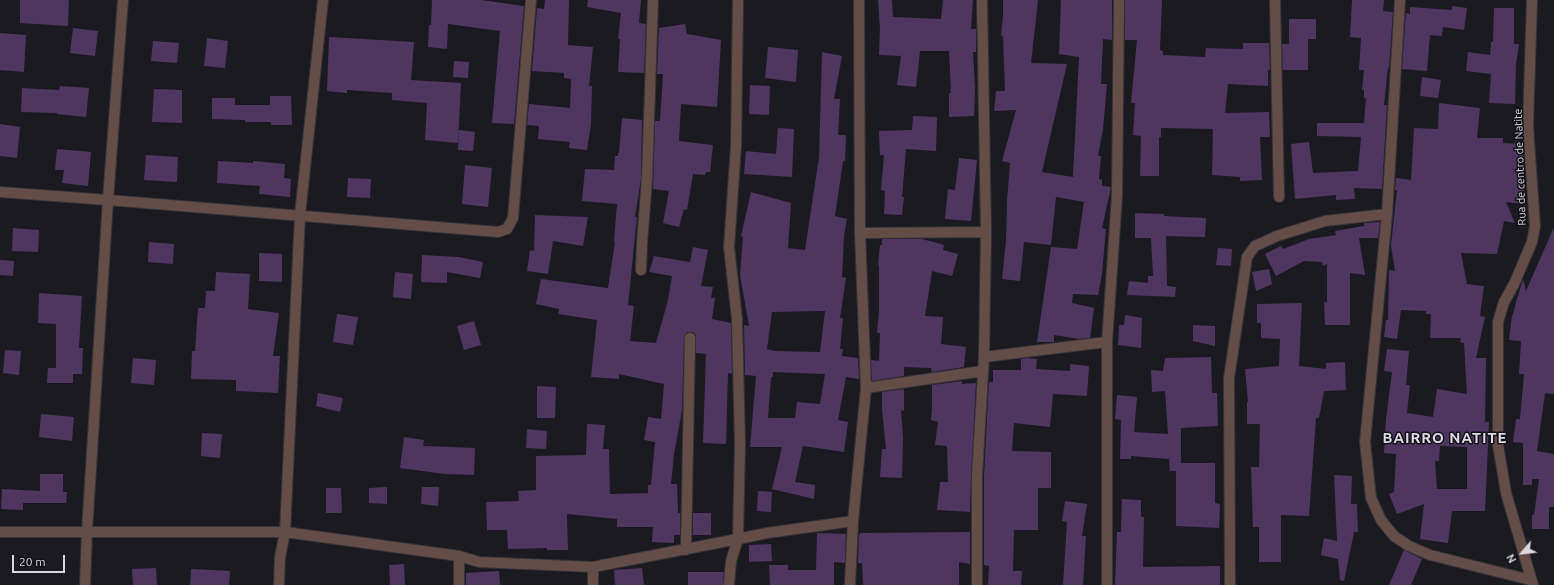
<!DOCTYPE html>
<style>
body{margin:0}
#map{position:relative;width:1554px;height:585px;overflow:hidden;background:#1c1a21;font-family:Ubuntu,sans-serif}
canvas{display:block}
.north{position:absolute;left:1502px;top:533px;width:40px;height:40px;-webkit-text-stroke:3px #131118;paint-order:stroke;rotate:242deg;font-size:11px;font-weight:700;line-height:16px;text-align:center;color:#dad8dd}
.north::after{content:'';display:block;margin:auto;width:14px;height:18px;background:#dad8dd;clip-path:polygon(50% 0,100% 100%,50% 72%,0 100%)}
.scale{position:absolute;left:12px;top:555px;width:53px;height:18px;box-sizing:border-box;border:2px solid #dad8dd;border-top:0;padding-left:5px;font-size:12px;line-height:14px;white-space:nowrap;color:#dad8dd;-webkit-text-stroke:3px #131118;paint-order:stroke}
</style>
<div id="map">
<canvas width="1554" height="585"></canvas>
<div class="north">N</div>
<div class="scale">20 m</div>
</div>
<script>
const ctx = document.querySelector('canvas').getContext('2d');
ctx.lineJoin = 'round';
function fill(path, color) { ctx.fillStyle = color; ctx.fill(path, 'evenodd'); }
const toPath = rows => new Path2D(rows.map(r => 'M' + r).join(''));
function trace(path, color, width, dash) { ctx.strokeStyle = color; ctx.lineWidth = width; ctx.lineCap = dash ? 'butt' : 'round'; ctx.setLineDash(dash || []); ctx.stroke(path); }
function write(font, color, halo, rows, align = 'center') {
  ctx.font = font + ' Ubuntu,sans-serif'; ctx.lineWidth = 3; ctx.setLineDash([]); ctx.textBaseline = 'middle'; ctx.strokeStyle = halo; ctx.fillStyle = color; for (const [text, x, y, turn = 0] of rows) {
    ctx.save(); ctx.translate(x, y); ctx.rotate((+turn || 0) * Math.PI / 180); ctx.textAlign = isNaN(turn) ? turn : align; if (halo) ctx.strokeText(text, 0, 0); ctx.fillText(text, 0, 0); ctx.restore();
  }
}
fill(toPath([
 [20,0,69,0,68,26,20,23],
 [432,0,481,0,524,6,514,124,492,123,500,31,448,24,447,49,428,47,429,25,431,25],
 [545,0,569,0,568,45,593,47,589,86,592,86,591,124,587,150,569,148,570,142,538,139,539,126,527,125,529,104,570,108,571,79,564,78,564,73,532,71,537,8,544,9],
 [588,0,641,0,639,23,646,24,644,73,618,72,620,39,618,39,621,13,587,7],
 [878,0,892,0,893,17,941,19,943,0,973,0,971,29,976,29,976,52,973,52,975,89,974,116,949,117,949,93,951,93,949,51,920,51,916,87,897,85,901,56,879,55,880,29],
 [1003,0,1038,0,1031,63,1067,64,1042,172,1073,177,1079,57,1059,54,1061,0,1112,0,1112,40,1103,39,1101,84,1107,84,1103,129,1098,156,1101,156,1099,179,1102,180,1102,186,1111,187,1102,228,1106,229,1102,274,1098,295,1073,294,1072,303,1094,308,1090,338,1079,339,1054,335,1054,342,1037,342,1051,247,1077,249,1084,202,1056,197,1051,245,1024,242,1020,281,1002,279,1006,241,1007,201,1010,163,1002,161,1016,110,994,111,996,91,1005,91,1003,36,1001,36,1003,16],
 [1125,0,1162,0,1160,50,1163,51,1163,55,1205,57,1206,48,1243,49,1243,43,1269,43,1270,70,1268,70,1268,86,1228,84,1225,113,1269,112,1270,137,1260,137,1262,180,1240,181,1240,177,1212,175,1213,129,1161,128,1161,137,1159,137,1159,176,1140,176,1141,136,1133,135,1135,103,1131,103,1137,40,1125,40],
 [1352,0,1384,0,1383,11,1393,12,1389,68,1388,67,1384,105,1387,105,1382,189,1354,188,1355,199,1336,200,1336,195,1295,199,1291,144,1309,142,1313,173,1358,171,1361,137,1317,136,1317,123,1364,123,1366,98,1364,98,1364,90,1362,90,1364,70,1359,70,1361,38,1350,37],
 [1452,6,1467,8,1464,30,1443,27,1442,36,1430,35,1427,71,1402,69,1406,13,1410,14,1410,7,1452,10],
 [1494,8,1514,8,1514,44,1519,44,1516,64,1515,104,1489,103,1491,74,1466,71,1468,52,1490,55,1491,42,1493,42],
 [1289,19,1316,19,1316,39,1308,39,1308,70,1283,70,1282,44,1289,44],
 [685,24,687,34,721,40,717,107,681,104,679,141,713,145,710,172,706,172,705,175,693,174,687,210,684,209,679,227,663,223,669,191,653,189,655,121,660,121,663,74,657,74,659,28],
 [73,28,98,31,95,56,70,53],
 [0,33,26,35,24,72,0,70],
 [329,37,414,42,411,80,461,83,458,143,425,140,427,103,392,100,392,93,347,90,347,93,327,91],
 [207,38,228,41,225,68,204,66],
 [153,41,179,43,177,63,151,61],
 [768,47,798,50,796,82,765,78],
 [822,52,842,56,834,99,840,99,838,135,846,135,845,161,843,161,835,216,847,219,844,236,842,277,846,278,840,318,843,318,840,349,843,349,842,356,858,358,859,379,846,377,838,420,848,422,844,452,803,446,795,482,815,485,814,499,772,489,782,447,750,447,756,376,745,375,744,325,749,326,740,275,743,237,741,236,751,192,791,203,788,248,805,250,819,157],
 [825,311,820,352,775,351,767,349,772,312],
 [773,372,825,374,820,404,797,402,795,418,768,418,771,377,773,377],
 [454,61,469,62,468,78,453,77],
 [1422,77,1441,80,1438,98,1420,96],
 [750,85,770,86,769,115,749,114],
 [60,86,89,88,86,117,57,114,57,113,21,112,22,88,59,90],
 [154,89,182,90,182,123,152,122],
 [270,96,291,96,292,125,271,125,271,122,245,122,245,120,212,119,212,98,235,98,235,105,270,105],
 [1439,103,1480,108,1477,138,1503,138,1503,143,1523,144,1523,181,1525,181,1523,204,1506,202,1515,223,1504,221,1497,254,1461,253,1467,284,1484,286,1480,316,1485,317,1476,358,1486,358,1485,422,1489,422,1485,511,1452,511,1448,543,1420,539,1424,504,1397,514,1389,494,1394,492,1396,454,1384,453,1386,419,1392,372,1384,371,1387,349,1409,351,1406,385,1410,385,1407,413,1433,417,1437,389,1467,394,1464,343,1460,342,1461,338,1430,338,1431,314,1426,314,1426,311,1401,310,1397,339,1384,337,1386,320,1388,320,1389,270,1395,271,1391,245,1397,190,1395,190,1396,178,1411,180,1414,128,1438,129],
 [1440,446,1467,447,1467,489,1437,489,1435,461,1439,461],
 [913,116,937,117,936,151,906,149,902,197,904,197,902,215,884,214,885,191,881,190,884,155,880,155,879,131,912,130],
 [622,118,642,120,641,179,635,217,637,217,628,305,634,306,630,341,656,343,668,300,672,276,649,272,654,256,690,262,693,247,708,250,701,286,713,287,711,298,715,298,712,319,731,323,732,374,728,373,726,444,703,443,706,354,696,353,696,335,693,332,687,332,684,338,682,410,674,454,671,484,677,484,678,513,680,513,680,535,674,535,674,543,652,542,653,527,617,527,617,519,567,514,568,550,547,550,547,548,508,549,507,530,487,530,486,502,519,501,518,491,536,490,536,456,586,455,587,424,605,425,603,449,609,449,610,494,648,493,648,485,651,485,655,442,644,440,648,417,661,419,664,384,619,374,619,379,591,377,597,320,558,314,559,309,536,304,541,279,608,288,615,242,614,241,617,204,582,201,585,169,614,170,615,156,618,156,618,153,619,153],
 [0,124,20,127,17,158,0,156],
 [778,128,794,129,792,177,744,174,746,151,776,154],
 [459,130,475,132,473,151,458,150],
 [57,149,91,152,88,186,62,183,64,170,55,170],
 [146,155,178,157,177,182,144,180],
 [959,158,977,160,971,221,945,219,948,189,955,190],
 [218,161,253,163,253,161,285,164,284,178,291,179,290,197,259,194,260,186,217,183],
 [465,165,492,168,488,207,462,204],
 [348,178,371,179,370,198,347,197],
 [1135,213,1164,214,1164,216,1206,218,1205,237,1166,236,1167,286,1176,287,1175,297,1127,295,1129,281,1148,283,1148,276,1153,276,1151,238,1135,238],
 [535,215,588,217,583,246,553,241,548,274,527,271,530,250,534,251],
 [1380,222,1378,238,1359,238,1365,275,1350,273,1350,325,1325,325,1324,302,1327,302,1327,264,1323,266,1322,262,1304,261,1276,276,1265,254,1281,246,1283,249,1309,239,1336,235,1335,231,1364,226,1364,223],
 [1554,227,1554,394,1545,393,1537,451,1554,454,1554,507,1549,507,1549,529,1532,529,1532,515,1534,515,1539,479,1532,479,1532,485,1523,485,1523,443,1513,442,1516,419,1520,419,1524,374,1519,374,1521,341,1509,340,1512,315,1513,315,1515,306,1523,279,1526,291],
 [13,228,39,230,38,252,12,251],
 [882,239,922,239,944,245,943,250,958,254,952,276,932,271,925,316,943,317,941,344,966,347,964,367,932,372,931,368,904,367,904,376,872,381,871,360,879,361,880,333,877,333,879,311,879,266,878,265,880,245,882,245],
 [149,242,174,244,173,264,148,262],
 [1218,248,1232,249,1231,266,1216,265],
 [259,253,282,254,282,282,259,281],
 [422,255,459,257,483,262,480,278,447,272,447,283,421,282],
 [0,260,14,261,13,276,0,275],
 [1269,269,1272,284,1256,291,1252,272],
 [216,272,250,274,248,309,279,313,273,356,280,356,278,393,236,391,236,380,191,379,192,351,195,351,198,308,205,308,206,291,215,291],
 [395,272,413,274,411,299,393,297],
 [39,293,82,296,79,348,83,348,82,374,73,374,73,383,47,383,48,368,56,368,56,324,38,323],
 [1302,303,1299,366,1326,369,1326,363,1345,362,1346,390,1324,391,1319,418,1316,418,1309,516,1281,515,1281,562,1259,562,1259,527,1253,527,1251,467,1259,467,1260,424,1247,424,1247,402,1248,402,1245,369,1279,366,1280,339,1261,338,1261,323,1257,323,1257,304],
 [337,314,358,317,353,345,333,342],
 [1125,315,1142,318,1141,348,1118,345,1119,325,1124,325],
 [474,321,481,345,464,350,457,326],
 [1193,325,1215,326,1215,346,1193,341],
 [5,350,21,351,19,375,3,373],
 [1211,357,1212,393,1217,393,1218,426,1181,428,1181,463,1215,463,1215,503,1220,504,1219,528,1176,526,1176,471,1170,471,1169,459,1131,456,1131,459,1120,459,1121,420,1115,419,1117,395,1137,397,1134,432,1168,434,1165,391,1152,392,1151,370,1163,371,1165,358],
 [133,358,156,360,154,385,131,383],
 [1027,358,1037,359,1036,369,1070,371,1070,364,1089,366,1087,396,1053,394,1050,427,1014,423,1012,451,1051,452,1051,488,1038,488,1038,530,1014,530,1013,571,1022,571,1021,585,988,585,989,566,984,565,984,476,989,382,993,382,993,370,1021,370,1021,359],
 [962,381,962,384,976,383,971,476,970,512,937,510,940,482,948,482,947,446,935,445,938,422,931,420,932,409,932,385],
 [537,386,556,387,555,418,537,418],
 [904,389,904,411,901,410,903,438,902,478,880,477,882,449,886,449,882,410,882,392],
 [318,393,343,398,340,412,316,406],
 [41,414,74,417,72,441,39,437],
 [527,429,547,431,546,449,526,448],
 [202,433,222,434,220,458,201,456],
 [404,437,424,440,423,446,475,448,474,475,445,474,400,468],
 [40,474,63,474,63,492,67,492,66,503,23,503,23,510,1,509,2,489,40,491],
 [1334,475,1352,476,1351,504,1357,504,1358,532,1354,532,1344,581,1340,580,1338,559,1321,555,1324,538,1337,541],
 [387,487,387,504,369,503,369,488],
 [422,487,439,487,438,506,421,504],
 [326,488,341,488,342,513,326,513],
 [758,491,772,492,771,512,757,511],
 [1122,499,1141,500,1141,517,1144,517,1143,567,1220,566,1220,585,1115,585,1117,532,1121,532],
 [1065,501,1087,504,1082,536,1086,536,1083,585,1063,585,1067,522,1062,521],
 [693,513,711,513,711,535,693,535],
 [970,532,970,564,959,562,959,585,863,585,862,563,858,563,859,535,860,535,860,533],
 [817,533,846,534,845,563,834,562,834,585,770,585,769,565,788,565,788,570,816,570],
 [771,544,772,561,749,562,749,545],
 [1404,550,1422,559,1411,585,1389,585],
 [404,564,405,585,390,585,389,565],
 [156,568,157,585,133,585,132,569],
 [642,568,644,585,615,585,614,570],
 [191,569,230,571,229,585,190,585],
 [499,571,500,585,466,585,466,573],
 [688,572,724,572,723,585,688,585]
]), '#4f3660');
const minor = toPath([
 [1275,0,1279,197],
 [1400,0,1387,214,1365,442,1371,498,1381,520,1394,536,1409,546,1430,555,1531,580],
 [1532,0,1528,126,1535,226,1532,242,1514,284,1504,302,1498,322,1498,445,1506,493,1533,585],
 [0,192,108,200,498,232,507,229,513,218,531,0],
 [860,233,986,232],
 [641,270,642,243,647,179,653,0],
 [984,357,1107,342],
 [866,388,983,371],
 [853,521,866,388,860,233,859,0],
 [0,532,285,532,459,556,459,585],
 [686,550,690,338],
 [459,556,479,562,593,567,738,539,740,444,737,319,729,247,736,146,738,0],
 [593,567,593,585],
 [85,585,87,531,108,200,123,0],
 [279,585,280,557,285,532,300,215,323,0],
 [729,585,731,561,738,539,767,533,853,521,850,585],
 [977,585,977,476,984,357,986,232,982,0],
 [1107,585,1107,342,1117,196,1119,0],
 [1230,585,1229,378,1247,257,1255,246,1277,236,1325,221,1387,214]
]);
trace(minor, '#37353b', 12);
trace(minor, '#654d47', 10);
write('11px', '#dad8dd', '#131118', [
 ["Rua de centro de Natite",1520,167,-92]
]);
ctx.letterSpacing = '1px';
write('bold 15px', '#dedbe5', '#131118', [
 ["BAIRRO NATITE",1445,438]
]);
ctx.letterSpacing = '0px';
</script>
